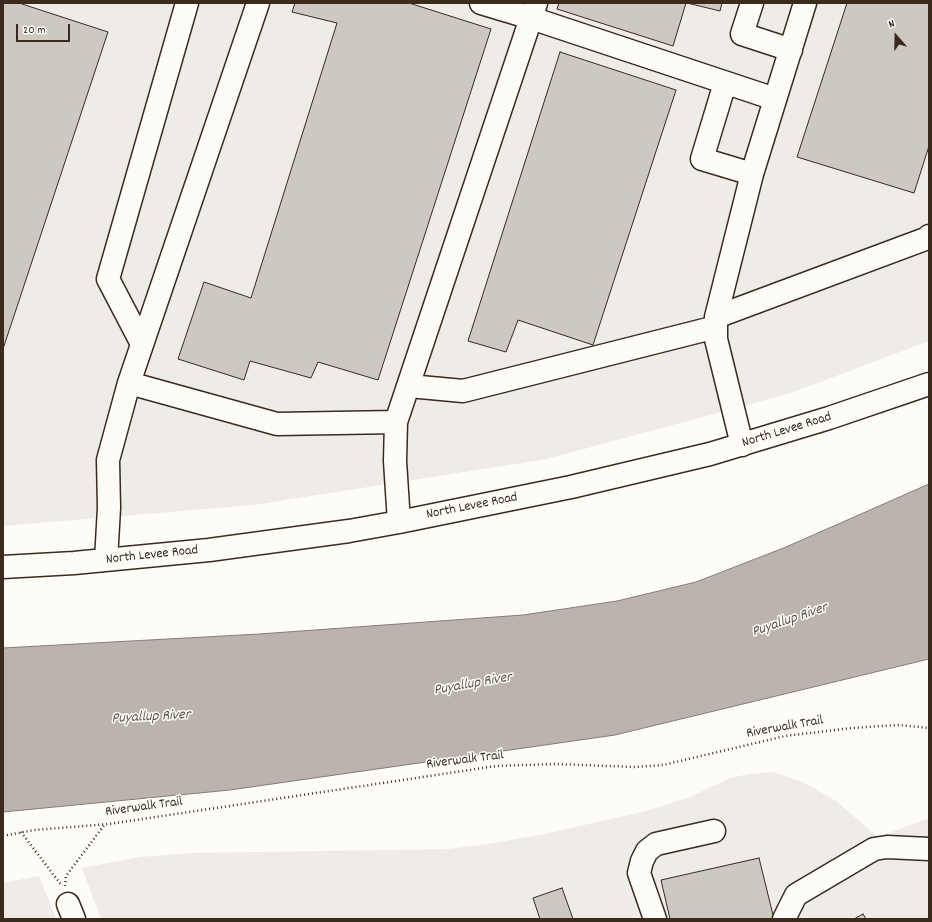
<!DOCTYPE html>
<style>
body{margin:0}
#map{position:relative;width:932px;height:922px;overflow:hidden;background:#fdfcf7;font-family:Dekko,sans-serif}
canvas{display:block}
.frame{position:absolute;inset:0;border:4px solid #3b2a1e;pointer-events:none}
.north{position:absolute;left:876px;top:16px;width:40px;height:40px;-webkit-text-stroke:3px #fdfcf7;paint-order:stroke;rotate:340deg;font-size:11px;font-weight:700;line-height:16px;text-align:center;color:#3b2a1e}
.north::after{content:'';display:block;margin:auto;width:14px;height:18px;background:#3b2a1e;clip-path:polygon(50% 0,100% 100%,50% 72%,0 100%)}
.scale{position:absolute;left:16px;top:24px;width:54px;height:18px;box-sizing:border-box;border:2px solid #3b2a1e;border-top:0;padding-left:5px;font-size:12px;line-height:14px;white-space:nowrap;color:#3b2a1e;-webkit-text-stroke:3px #fdfcf7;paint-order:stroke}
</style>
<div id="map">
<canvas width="932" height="922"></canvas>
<div class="frame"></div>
<div class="north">N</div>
<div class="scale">20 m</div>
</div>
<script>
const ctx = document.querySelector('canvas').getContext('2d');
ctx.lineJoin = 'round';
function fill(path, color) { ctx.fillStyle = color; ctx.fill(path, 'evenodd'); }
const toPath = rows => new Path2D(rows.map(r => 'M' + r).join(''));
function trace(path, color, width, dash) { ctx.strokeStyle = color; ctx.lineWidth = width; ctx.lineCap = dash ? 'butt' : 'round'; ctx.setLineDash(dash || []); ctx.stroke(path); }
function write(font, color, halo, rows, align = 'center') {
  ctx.font = font + ' Dekko,sans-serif'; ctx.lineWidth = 3; ctx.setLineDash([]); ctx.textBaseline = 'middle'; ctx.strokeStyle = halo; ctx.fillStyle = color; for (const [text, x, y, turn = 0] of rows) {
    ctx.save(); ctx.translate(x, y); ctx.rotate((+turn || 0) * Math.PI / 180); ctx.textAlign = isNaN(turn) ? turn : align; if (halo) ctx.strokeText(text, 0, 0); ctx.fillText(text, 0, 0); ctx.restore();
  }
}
fill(toPath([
 [3,3,929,3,929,341,791,393,547,459,254,505,3,526],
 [773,772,803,782,836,801,878,837,929,818,929,919,101,919,82,868,140,857,192,853,448,849,487,844,540,835,646,811,690,797,730,778,749,774],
 [39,876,56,919,3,919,3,883]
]), '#efece7');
const water = toPath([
 [929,484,929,659,615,735,230,790,3,812,3,648,259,634,523,615,617,601,696,582,786,547,929,484]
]);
fill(water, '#bbb4ad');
trace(water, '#887d74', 1);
const building = toPath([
 [3,3,19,3,108,32,3,349,3,3],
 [295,3,409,3,491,29,378,380,318,362,311,378,250,361,244,380,178,359,204,282,251,298,337,23,292,12,295,3],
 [559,3,686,3,673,46,557,9,559,3],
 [687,3,722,3,720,11,687,3],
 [847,3,929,3,929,146,914,193,797,157,847,3],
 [560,52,676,90,593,345,518,320,506,352,468,341,560,52],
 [759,858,774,919,670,919,661,880,759,858],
 [562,888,573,919,540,919,533,898,562,888],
 [863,914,866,919,854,919,863,914]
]);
fill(building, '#cdc8c2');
trace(building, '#3b2a1e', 1);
const minor = toPath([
 [481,3,531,18,536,3],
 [752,3,742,34,791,50],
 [725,83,702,159,752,174],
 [716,317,928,238,929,236],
 [142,344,108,279,187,3],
 [129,383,277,424,396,422],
 [409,386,463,391,716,327],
 [742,445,716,339,716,317,752,174,805,3],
 [399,522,395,461,396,422,531,18,775,99],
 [106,560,109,508,108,460,129,383,258,3],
 [3,567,74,563,209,550,349,531,399,522,571,487,710,454,829,418,929,384],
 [68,904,74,919],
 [655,919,639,873,642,861,647,851,656,844,714,831],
 [784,919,796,895,874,849,887,847,929,849]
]);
trace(minor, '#3b2a1e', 25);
trace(toPath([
 [21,832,62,886],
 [3,836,34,830,109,824,496,766,554,764,636,767,663,765,785,736,852,728,899,725,929,728],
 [65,886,66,876,105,824]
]), '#3b2a1e', 2.5, [1, 3]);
trace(minor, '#fdfcf7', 22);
write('14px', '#3b2a1e', '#fdfcf7', [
 ["North Levee Road",787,431,-17],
 ["North Levee Road",472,507,-11],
 ["North Levee Road",152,556,-6],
 ["Riverwalk Trail",785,728,-10],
 ["Riverwalk Trail",465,761,-7],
 ["Riverwalk Trail",144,808,-8]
]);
write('italic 15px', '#615349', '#fdfcf7', [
 ["Puyallup River",790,621,-19],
 ["Puyallup River",473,685,-10],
 ["Puyallup River",151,718,-3]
]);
</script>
